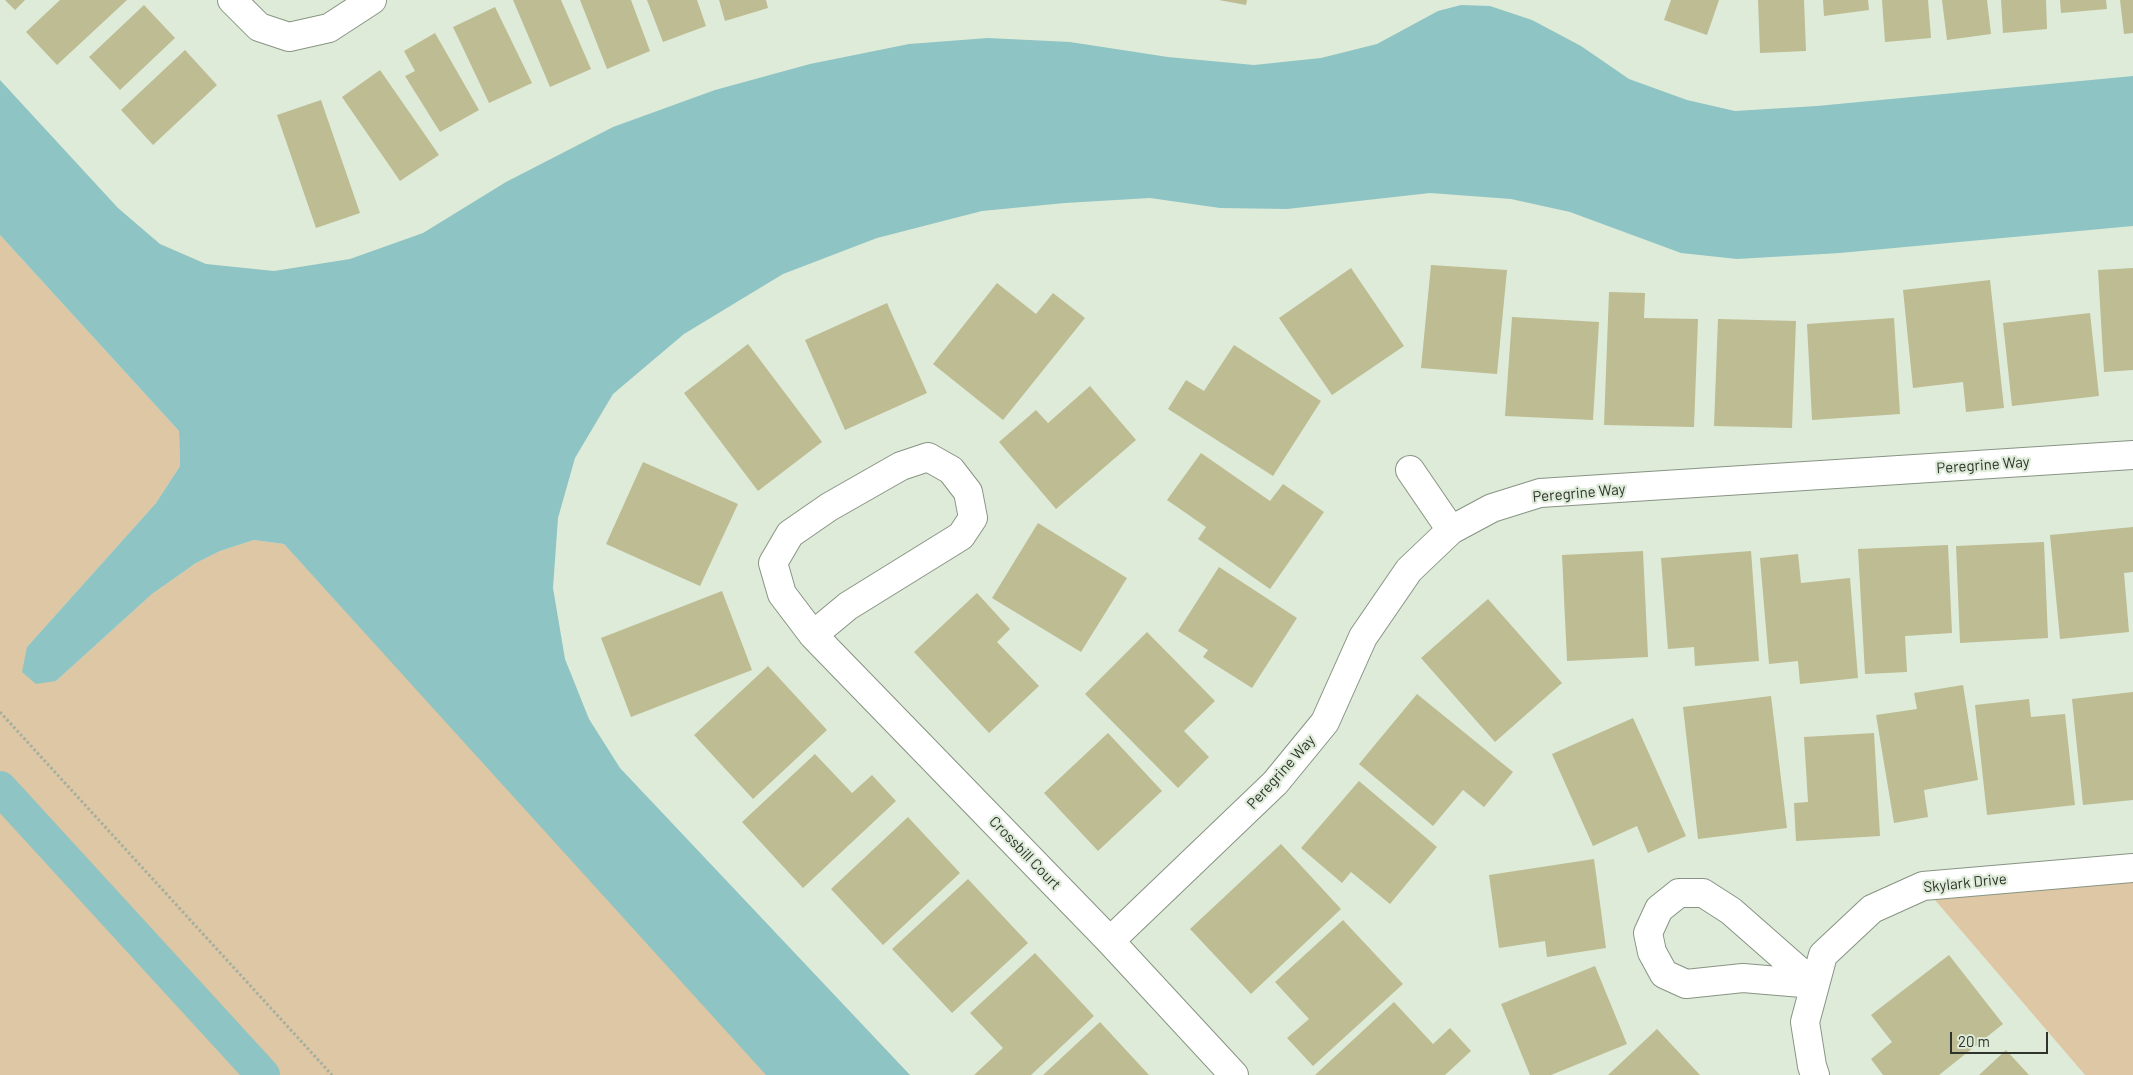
<!DOCTYPE html>
<style>
body{margin:0}
#map{position:relative;width:2133px;height:1075px;overflow:hidden;background:#deebd9;font-family:Barlow,sans-serif}
canvas{display:block}
.scale{position:absolute;left:1950px;top:1032px;width:98px;height:22px;box-sizing:border-box;border:2px solid #2e332b;border-top:0;padding-left:6px;font-size:15px;line-height:18px;white-space:nowrap;color:#2e332b;-webkit-text-stroke:4px #deebd9;paint-order:stroke}
</style>
<div id="map">
<canvas width="2133" height="1075"></canvas>
<div class="scale">20 m</div>
</div>
<script>
const ctx = document.querySelector('canvas').getContext('2d');
ctx.lineJoin = 'round';
function fill(path, color) { ctx.fillStyle = color; ctx.fill(path, 'evenodd'); }
const toPath = rows => new Path2D(rows.map(r => 'M' + r).join(''));
function trace(path, color, width, dash) { ctx.strokeStyle = color; ctx.lineWidth = width; ctx.lineCap = dash ? 'butt' : 'round'; ctx.setLineDash(dash || []); ctx.stroke(path); }
function write(font, color, halo, rows, align = 'center') {
  ctx.font = font + ' Barlow,sans-serif'; ctx.lineWidth = 4.5; ctx.setLineDash([]); ctx.textBaseline = 'middle'; ctx.strokeStyle = halo; ctx.fillStyle = color; for (const [text, x, y, turn = 0] of rows) {
    ctx.save(); ctx.translate(x, y); ctx.rotate((+turn || 0) * Math.PI / 180); ctx.textAlign = isNaN(turn) ? turn : align; if (halo) ctx.strokeText(text, 0, 0); ctx.fillText(text, 0, 0); ctx.restore();
  }
}
fill(toPath([
 [0,235,179,431,180,466,156,503,27,647,56,681,152,594,196,563,220,551,254,540,284,544,771,1075,0,1075],
 [2133,868,2133,1075,2085,1075,1923,886]
]), '#dec7a4');
fill(toPath([
 [1461,5,1490,6,1532,20,1581,46,1629,79,1687,100,1735,111,1817,106,2133,76,2133,226,1840,253,1737,259,1681,253,1570,212,1511,199,1430,193,1287,209,1220,208,1150,198,1065,203,982,211,877,238,783,274,684,334,613,394,575,458,558,518,553,588,565,659,589,719,620,768,910,1075,766,1075,284,544,254,540,220,551,196,563,152,594,56,681,36,684,22,672,27,647,156,503,180,466,179,431,0,235,0,80,118,208,160,244,206,264,274,271,350,259,423,233,506,182,613,127,715,90,810,64,909,44,988,38,1070,42,1168,57,1254,65,1321,58,1377,44,1438,11]
]), '#8ec4c3');
trace(toPath([
 [0,788,263,1075]
]), '#8ec4c3', 34);
fill(toPath([
 [5,0,25,0,15,10],
 [60,0,127,0,57,65,26,32],
 [513,0,561,0,591,69,550,87],
 [580,0,631,0,650,51,607,69],
 [647,0,697,0,706,26,663,42],
 [719,0,766,0,768,8,725,21],
 [1219,0,1247,0,1246,5],
 [1671,0,1719,0,1707,35,1664,20],
 [1758,0,1804,0,1806,51,1760,53],
 [1823,0,1868,0,1869,10,1824,16],
 [1882,0,1928,0,1931,38,1885,42],
 [1942,0,1987,0,1991,34,1947,40],
 [2001,0,2046,0,2047,29,2003,33],
 [2060,0,2106,0,2107,9,2061,13],
 [2120,0,2133,0,2133,33,2124,34],
 [144,5,175,38,120,90,89,57],
 [495,7,532,83,489,103,453,27],
 [435,33,479,110,440,132,405,76,415,71,404,51],
 [185,50,217,85,153,145,121,110],
 [380,70,439,155,400,181,342,97],
 [321,100,360,213,316,228,277,115],
 [1431,265,1507,270,1497,374,1421,368],
 [1351,268,1404,346,1332,395,1279,318],
 [2133,268,2133,370,2104,372,2098,270],
 [1990,280,2004,408,1966,412,1963,382,1913,388,1903,290],
 [997,283,1036,314,1053,293,1085,318,1003,420,933,364],
 [1609,292,1645,293,1644,318,1698,319,1694,427,1604,425],
 [887,303,927,393,845,430,805,340],
 [2090,313,2099,396,2012,406,2003,323],
 [1512,317,1599,322,1593,420,1505,416],
 [1894,318,1900,414,1812,420,1807,324],
 [1718,319,1796,321,1792,428,1714,426],
 [748,344,822,442,758,491,684,393],
 [1234,345,1321,401,1273,476,1168,409,1186,380,1204,391],
 [1090,386,1136,440,1056,509,999,442,1036,410,1048,423],
 [1201,453,1270,501,1283,484,1324,512,1270,589,1198,539,1206,527,1167,500],
 [643,462,738,504,700,586,606,544],
 [1038,523,1127,578,1081,652,992,598],
 [2133,527,2133,572,2124,573,2129,632,2060,639,2050,535],
 [2044,542,2048,638,1960,643,1956,546],
 [1948,545,1952,633,1905,636,1907,672,1865,674,1858,549],
 [1643,551,1648,657,1567,661,1562,555],
 [1751,551,1759,661,1695,666,1694,647,1668,649,1661,558],
 [1798,554,1801,583,1850,578,1858,678,1800,684,1798,661,1769,664,1760,558],
 [1219,567,1297,618,1252,688,1203,657,1208,650,1178,631],
 [722,591,752,670,631,717,601,638],
 [977,593,1010,629,997,642,1039,686,989,733,914,652],
 [1488,599,1562,683,1495,742,1421,658],
 [1147,632,1215,701,1184,731,1209,757,1178,788,1085,694],
 [768,666,827,730,753,799,694,735],
 [1963,685,1978,780,1924,790,1928,817,1894,823,1876,715,1917,709,1914,693],
 [2133,692,2133,800,2083,805,2072,699],
 [1417,694,1513,772,1484,807,1463,790,1433,826,1359,764],
 [1771,696,1787,828,1698,839,1683,707],
 [2029,699,2031,717,2065,714,2075,805,1987,815,1975,705],
 [1633,718,1686,836,1648,853,1637,826,1593,846,1552,754],
 [1108,733,1162,791,1098,851,1044,793],
 [1874,733,1880,836,1796,841,1794,803,1808,802,1804,737],
 [815,754,852,793,872,775,896,801,803,888,742,822],
 [1359,781,1437,847,1390,904,1351,872,1342,883,1301,848],
 [908,817,960,873,883,945,831,889],
 [1281,844,1341,909,1251,994,1190,929],
 [1594,859,1606,948,1547,957,1545,941,1499,948,1489,875],
 [968,879,1028,943,952,1013,892,949],
 [1343,920,1403,984,1313,1066,1287,1038,1309,1019,1275,982],
 [1035,953,1094,1016,1031,1075,974,1075,1003,1048,970,1013],
 [1949,955,2003,1024,1939,1075,1883,1075,1871,1059,1892,1042,1871,1015],
 [1595,966,1627,1044,1551,1075,1530,1075,1501,1004],
 [1394,1002,1433,1044,1450,1028,1471,1051,1445,1075,1315,1075],
 [1100,1022,1149,1075,1043,1075],
 [1657,1029,1700,1075,1608,1075],
 [2006,1050,2029,1075,1979,1075]
]), '#bdbc92');
const street = toPath([
 [232,0,259,27,289,37,329,28,372,0],
 [1410,470,1451,530],
 [813,635,848,606,961,536,973,518,968,492,951,470,928,457,901,466,829,507,790,534,773,563,782,594,813,635,1110,941,1234,1075],
 [1679,893,1703,893,1731,911,1814,984,1743,978,1686,984,1664,974,1652,952,1648,933,1659,909,1679,893],
 [1110,941,1275,783,1325,722,1363,637,1409,570,1451,530,1492,508,1540,493,2133,455],
 [1815,1075,1812,1066,1805,1022,1823,955,1872,909,1923,886,2133,868]
]);
trace(street, '#889483', 30);
trace(toPath([
 [0,712,332,1075]
]), '#a4afa0', 3, [2.5, 2.5]);
trace(street, '#fff', 28);
write('15px', '#2e332b', '#deebd9', [
 ["Peregrine Way",1983,465,-4],
 ["Peregrine Way",1579,493,-5],
 ["Peregrine Way",1281,772,-48],
 ["Crossbill Court",1025,853,46],
 ["Skylark Drive",1965,883,-6]
]);
</script>
